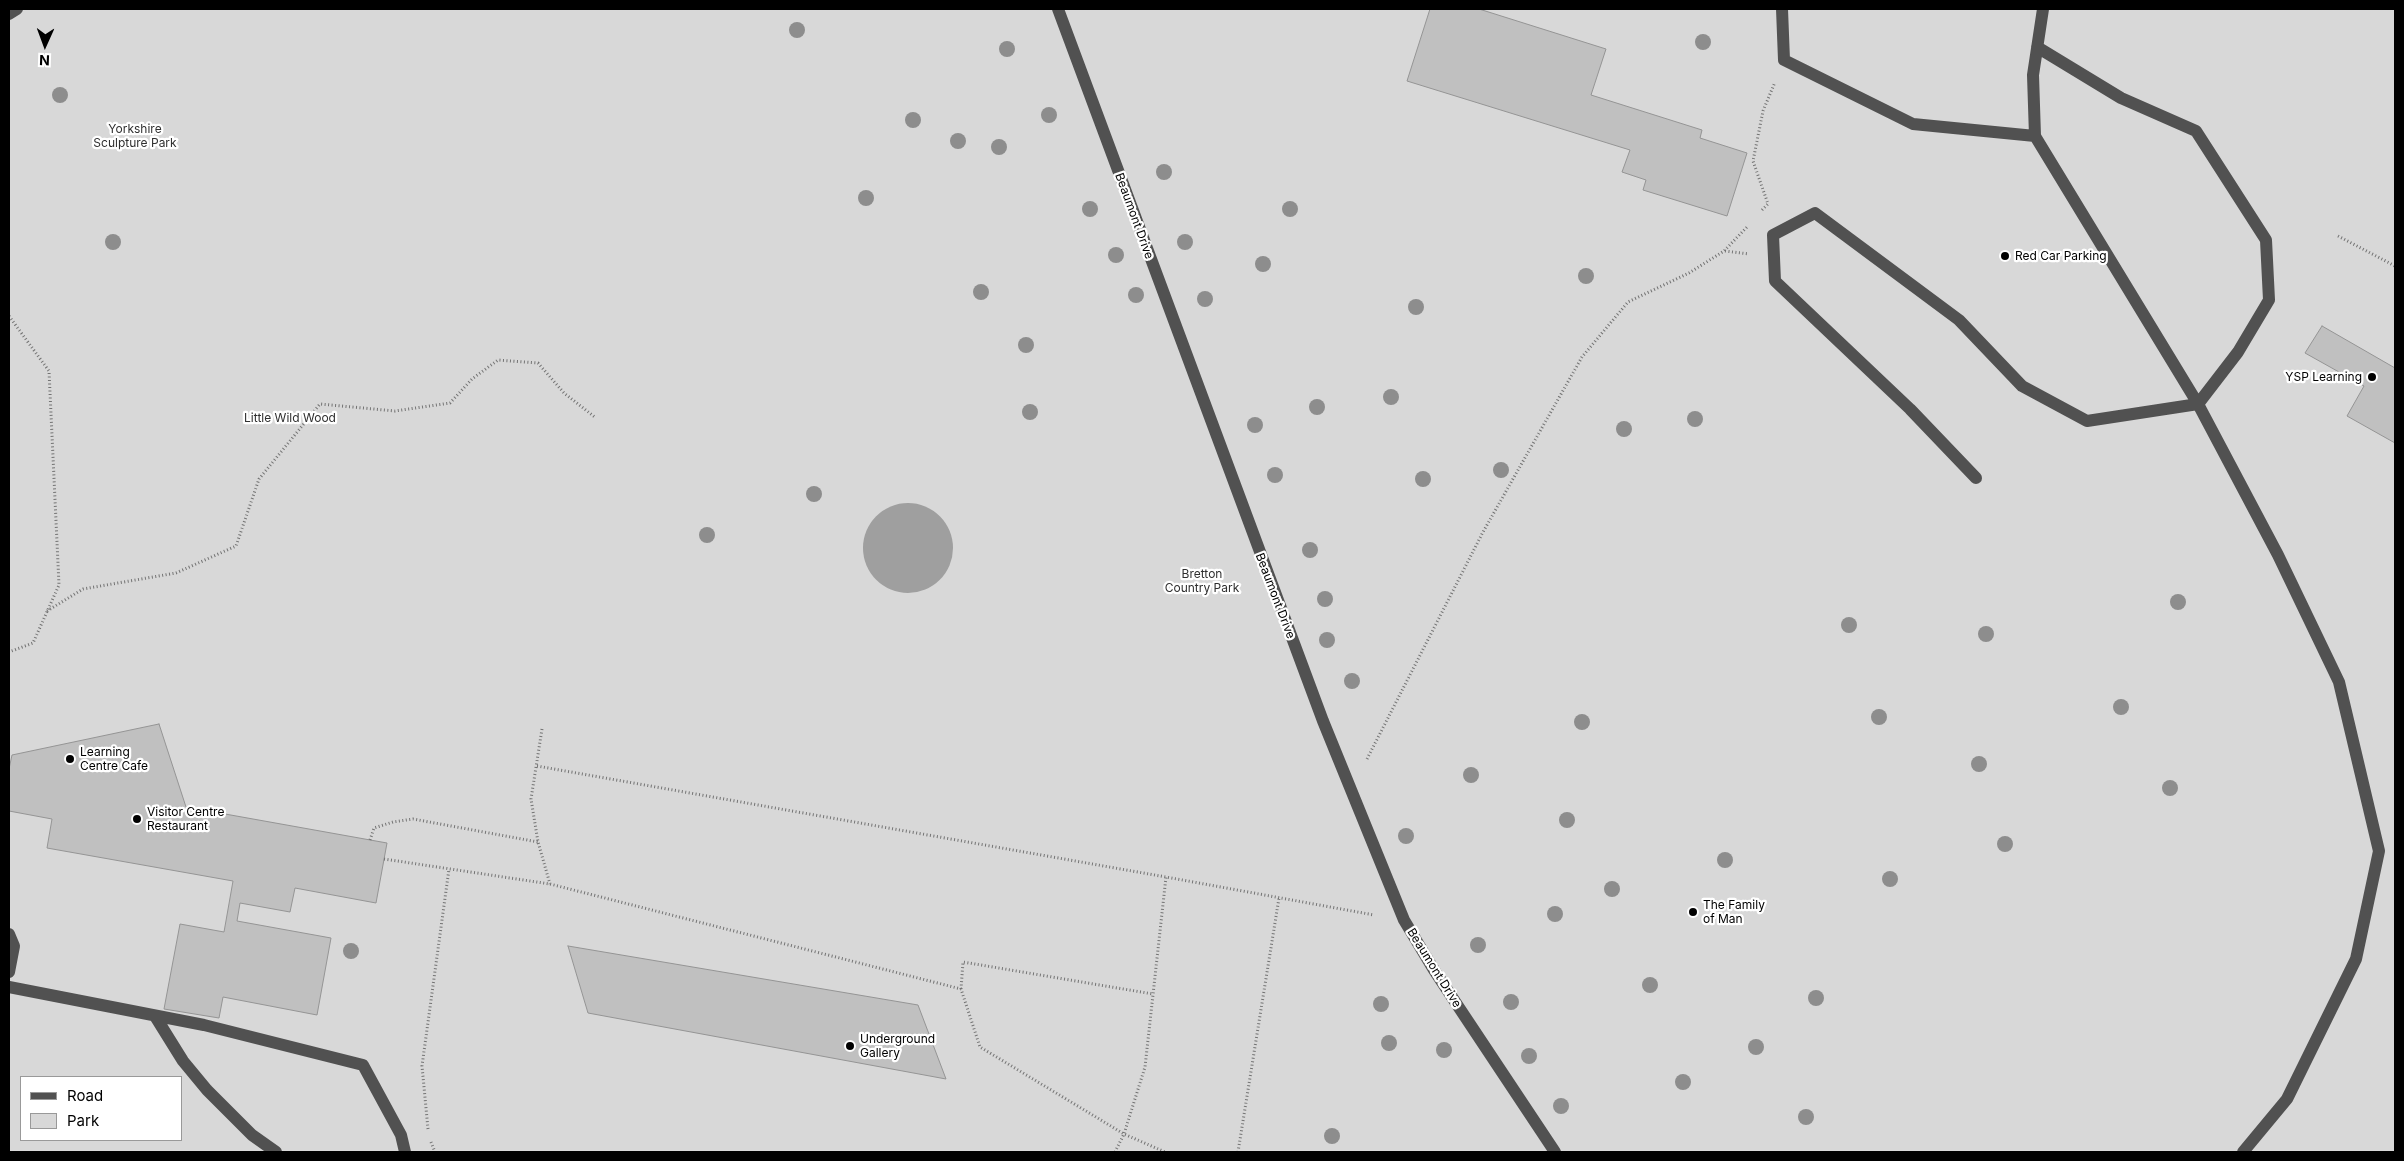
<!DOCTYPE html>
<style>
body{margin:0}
#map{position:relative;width:2404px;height:1161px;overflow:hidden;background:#fff;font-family:Inter,sans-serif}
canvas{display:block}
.frame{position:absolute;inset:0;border:10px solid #000;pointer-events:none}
.legend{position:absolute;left:20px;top:1076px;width:162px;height:65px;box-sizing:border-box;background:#fff;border:1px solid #999;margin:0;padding:6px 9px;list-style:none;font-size:15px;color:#000}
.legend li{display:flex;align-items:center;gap:10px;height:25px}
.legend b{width:25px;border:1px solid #999}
.north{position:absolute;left:20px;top:20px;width:50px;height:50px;-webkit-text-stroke:4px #fff;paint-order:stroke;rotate:182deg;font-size:14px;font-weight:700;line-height:20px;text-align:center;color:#000}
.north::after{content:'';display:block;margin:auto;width:18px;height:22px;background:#000;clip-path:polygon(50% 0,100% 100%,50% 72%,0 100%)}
</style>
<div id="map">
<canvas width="2404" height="1161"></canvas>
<div class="frame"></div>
<ul class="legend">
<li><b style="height:6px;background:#515151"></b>Road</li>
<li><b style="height:14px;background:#d8d8d8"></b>Park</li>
</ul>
<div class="north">N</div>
</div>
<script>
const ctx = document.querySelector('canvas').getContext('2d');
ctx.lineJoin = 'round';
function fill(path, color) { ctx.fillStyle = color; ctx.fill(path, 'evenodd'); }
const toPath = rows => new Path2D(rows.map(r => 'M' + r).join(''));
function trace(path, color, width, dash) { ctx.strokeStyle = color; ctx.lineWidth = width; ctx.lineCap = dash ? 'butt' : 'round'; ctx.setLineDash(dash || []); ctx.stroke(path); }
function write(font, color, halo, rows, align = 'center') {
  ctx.font = font + ' Inter,sans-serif'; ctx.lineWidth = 4.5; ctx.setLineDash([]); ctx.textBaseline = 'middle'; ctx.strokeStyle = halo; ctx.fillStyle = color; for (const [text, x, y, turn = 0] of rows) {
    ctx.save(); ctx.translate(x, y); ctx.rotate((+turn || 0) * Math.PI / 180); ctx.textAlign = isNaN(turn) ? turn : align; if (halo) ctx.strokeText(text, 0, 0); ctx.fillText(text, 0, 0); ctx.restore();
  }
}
fill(toPath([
 [9,9,2395,9,2395,1152,9,1152],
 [21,1077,181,1077,181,1140,21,1140]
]), '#d8d8d8');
fill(toPath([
 '863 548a45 45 0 1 1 90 0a45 45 0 1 1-90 0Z'
]), '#9f9f9f');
const building = toPath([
 [1430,9,1479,9,1606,49,1591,95,1702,130,1700,138,1747,153,1727,216,1643,190,1646,180,1622,172,1630,150,1407,81,1430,9],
 [2322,326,2395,368,2395,443,2347,416,2364,386,2305,353,2322,326],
 [159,724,186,807,387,843,376,903,295,888,290,912,240,903,237,921,331,938,317,1015,223,997,219,1018,164,1009,180,924,224,932,233,881,47,848,52,819,9,811,9,769,12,755,159,724],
 [568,946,918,1005,946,1079,588,1013,568,946]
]);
fill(building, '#c0c0c0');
trace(building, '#959595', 1);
trace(toPath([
 [1762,210,1768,204,1753,161,1763,111,1775,82],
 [2338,236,2395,266],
 [1725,251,1749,254],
 [9,316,49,371,59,585,33,643,9,652],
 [47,611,83,589,176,573,236,546,259,479,320,404,395,411,450,403,472,379,498,360,538,363,564,393,596,418],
 [542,729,531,799,538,842,550,884],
 [1367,759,1483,532,1582,357,1628,302,1689,273,1724,251,1748,226],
 [537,766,1166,877],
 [370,840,374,828,393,822,413,819,538,842],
 [384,859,550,884,961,989,980,1047,1124,1134,1165,1152],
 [961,989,963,962,1153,994],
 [428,1129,422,1066,449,869],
 [431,1142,435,1152],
 [1115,1152,1124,1134,1145,1067,1166,877,1374,915],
 [1238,1152,1279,898]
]), '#737373', 3, [1, 2.5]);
trace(toPath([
 [1058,9,1323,721,1404,920,1434,970,1555,1152],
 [1782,9,1784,60,1913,124,2035,136],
 [2043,9,2033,75,2035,136,2198,404,2278,555,2339,682,2379,851,2356,959,2287,1099,2243,1152],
 [9,14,17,9],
 [1976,478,1910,409,1775,281,1773,235,1815,213,1959,320,2022,386,2087,421,2198,404,2238,352,2269,300,2266,240,2196,131,2121,98,2037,47],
 [9,934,14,946,9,972],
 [9,987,204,1025,363,1065,401,1135,405,1152],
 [155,1016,183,1061,207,1090,252,1135,276,1152]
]), '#515151', 12);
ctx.fillStyle = '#8d8d8d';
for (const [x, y] of [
 [797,30],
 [1703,42],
 [1007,49],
 [60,95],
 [1049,115],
 [913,120],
 [958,141],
 [999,147],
 [1164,172],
 [866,198],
 [1090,209],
 [1290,209],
 [113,242],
 [1185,242],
 [1116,255],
 [1263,264],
 [1586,276],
 [981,292],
 [1136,295],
 [1205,299],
 [1416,307],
 [1026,345],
 [1391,397],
 [1317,407],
 [1030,412],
 [1695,419],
 [1255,425],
 [1624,429],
 [1501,470],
 [1275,475],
 [1423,479],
 [814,494],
 [707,535],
 [1310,550],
 [1325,599],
 [2178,602],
 [1849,625],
 [1986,634],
 [1327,640],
 [1352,681],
 [2121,707],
 [1879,717],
 [1582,722],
 [1979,764],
 [1471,775],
 [2170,788],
 [1567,820],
 [1406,836],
 [2005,844],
 [1725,860],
 [1890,879],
 [1612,889],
 [1555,914],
 [1478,945],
 [351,951],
 [1650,985],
 [1816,998],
 [1511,1002],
 [1381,1004],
 [1389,1043],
 [1756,1047],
 [1444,1050],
 [1529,1056],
 [1683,1082],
 [1561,1106],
 [1806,1117],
 [1332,1136]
]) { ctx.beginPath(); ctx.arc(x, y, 8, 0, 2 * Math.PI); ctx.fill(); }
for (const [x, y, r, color] of [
 [2005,256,5,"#000"],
 [2372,377,5,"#000"],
 [70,759,5,"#000"],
 [137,819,5,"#000"],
 [1693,912,5,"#000"],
 [850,1046,5,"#000"]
]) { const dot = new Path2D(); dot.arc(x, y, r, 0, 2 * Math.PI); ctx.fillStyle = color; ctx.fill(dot); trace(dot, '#fff', 2); }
write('12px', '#2f2f2f', '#fff', [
 ["Yorkshire",135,129],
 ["Sculpture Park",135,143],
 ["Little Wild Wood",290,418],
 ["Bretton",1202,574],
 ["Country Park",1202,588]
]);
write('12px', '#000', '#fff', [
 ["Beaumont Drive",1134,216,70],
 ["Beaumont Drive",1275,596,69],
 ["Beaumont Drive",1434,968,58]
]);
write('12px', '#000', '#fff', [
 ["Red Car Parking",2015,256],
 ["YSP Learning",2362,377,"right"],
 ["Learning",80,752],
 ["Centre Cafe",80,766],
 ["Visitor Centre",147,812],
 ["Restaurant",147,826],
 ["The Family",1703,905],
 ["of Man",1703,919],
 ["Underground",860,1039],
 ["Gallery",860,1053]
], 'left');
</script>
